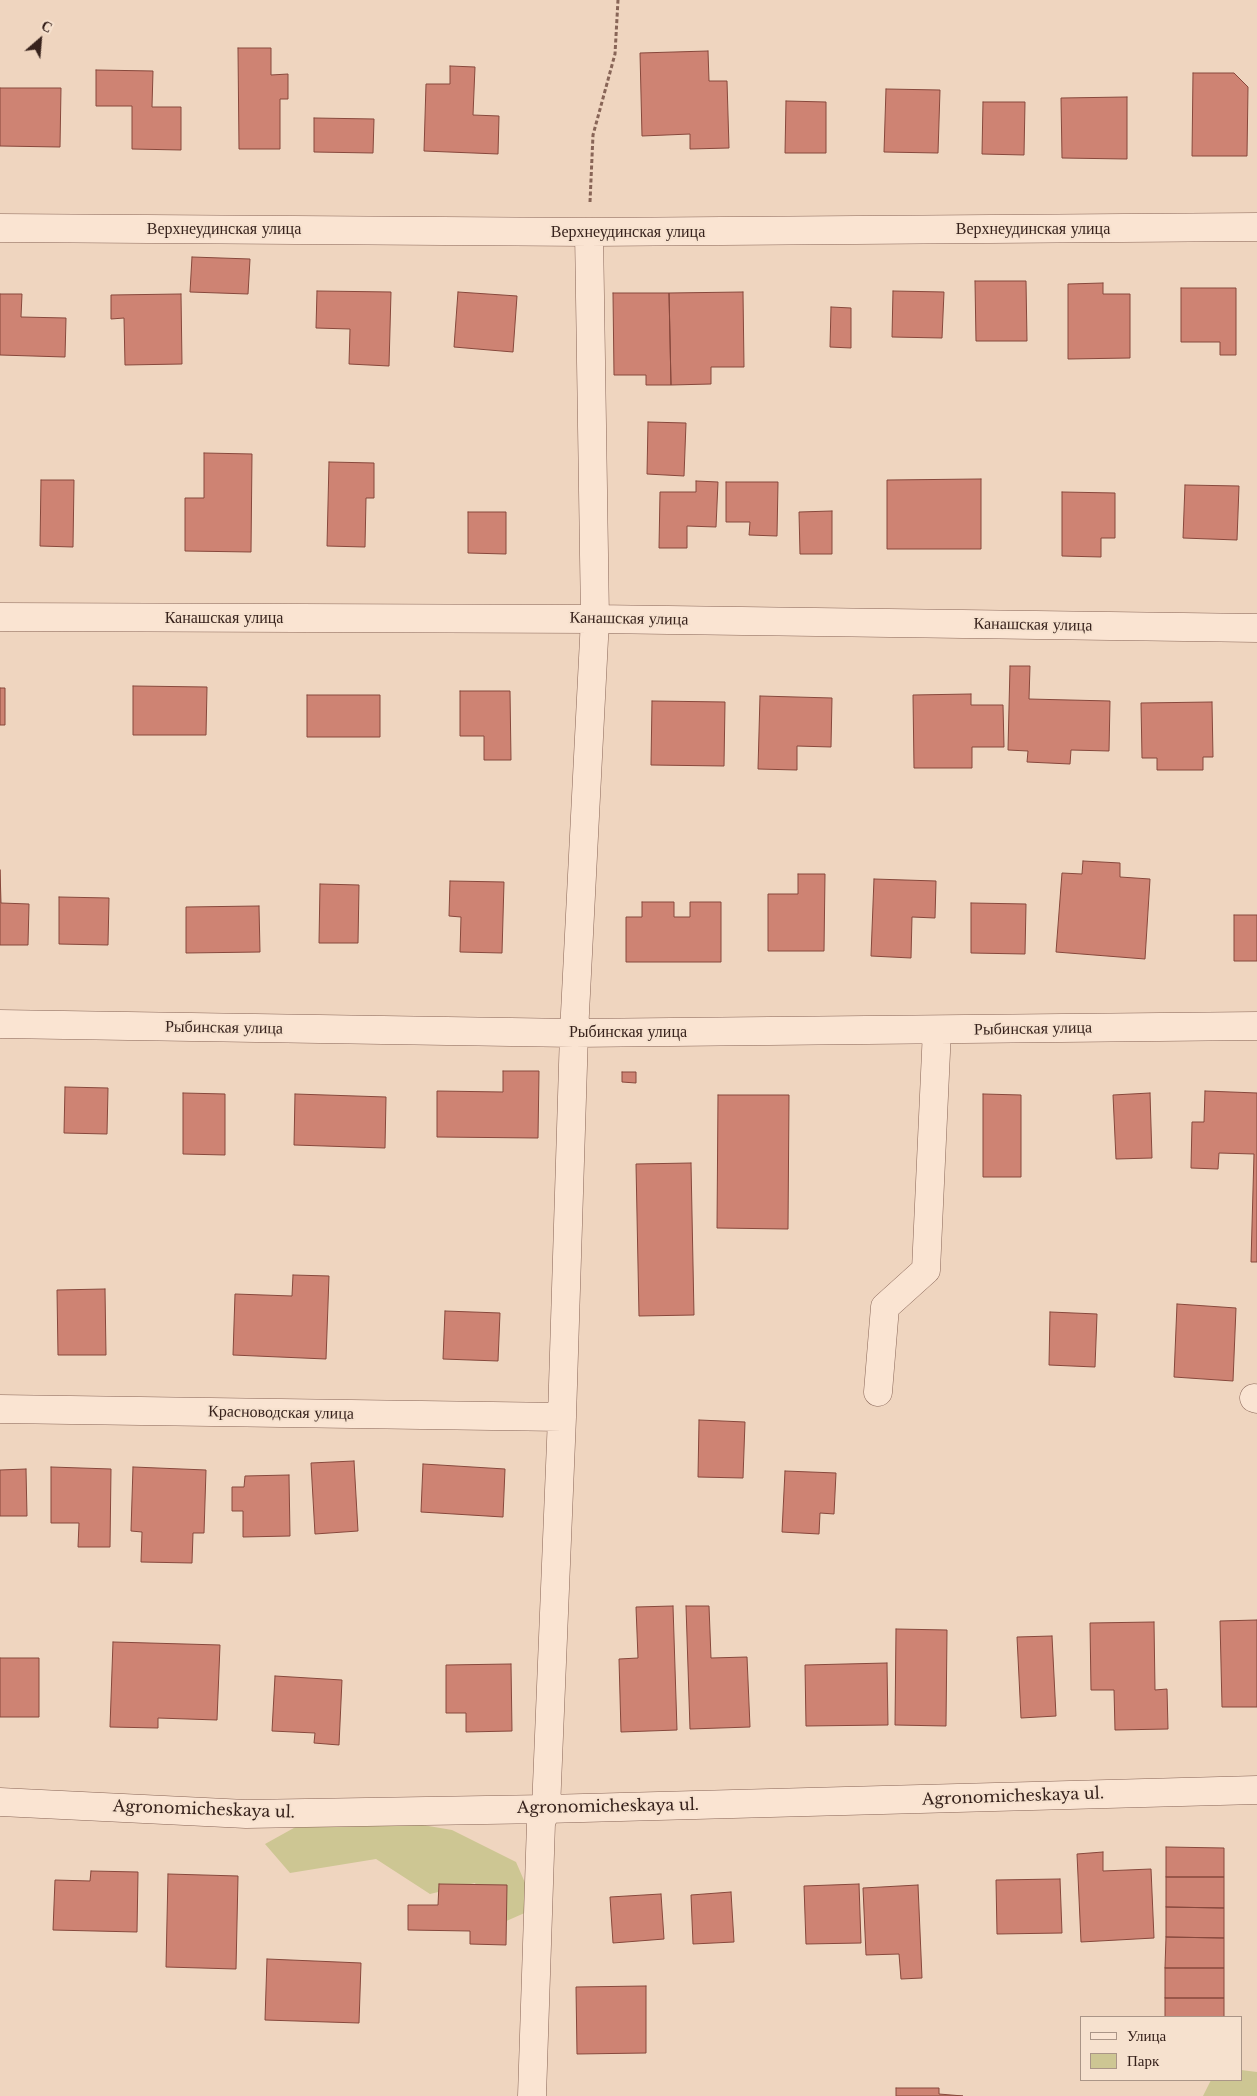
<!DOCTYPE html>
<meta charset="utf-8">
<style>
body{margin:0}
#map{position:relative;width:1257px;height:2096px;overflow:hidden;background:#efd5bf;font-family:"Libre Baskerville",serif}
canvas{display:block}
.legend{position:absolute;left:1080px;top:2016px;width:162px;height:65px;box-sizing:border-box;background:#f6e1ce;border:1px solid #aa9587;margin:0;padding:6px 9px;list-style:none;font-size:15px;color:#37221c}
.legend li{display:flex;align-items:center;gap:10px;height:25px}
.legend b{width:25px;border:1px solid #aa9587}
.north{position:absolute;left:15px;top:15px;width:50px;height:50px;-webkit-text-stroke:4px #f6e1ce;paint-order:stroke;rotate:27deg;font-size:14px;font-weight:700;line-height:20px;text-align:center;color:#37221c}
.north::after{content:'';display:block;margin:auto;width:18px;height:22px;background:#37221c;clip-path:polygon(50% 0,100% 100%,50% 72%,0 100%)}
</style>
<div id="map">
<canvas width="1257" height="2096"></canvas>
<ul class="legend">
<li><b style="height:6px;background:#fae4d2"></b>Улица</li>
<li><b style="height:14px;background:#cdc693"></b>Парк</li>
</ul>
<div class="north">С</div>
</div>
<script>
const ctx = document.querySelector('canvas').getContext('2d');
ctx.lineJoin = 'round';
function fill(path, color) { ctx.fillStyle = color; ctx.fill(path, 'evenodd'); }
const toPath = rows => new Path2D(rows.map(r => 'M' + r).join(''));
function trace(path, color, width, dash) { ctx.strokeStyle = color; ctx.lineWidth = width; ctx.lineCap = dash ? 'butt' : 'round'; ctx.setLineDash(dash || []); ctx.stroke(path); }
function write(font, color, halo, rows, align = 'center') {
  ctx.font = font + ' "Libre Baskerville",serif'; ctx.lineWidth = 4; ctx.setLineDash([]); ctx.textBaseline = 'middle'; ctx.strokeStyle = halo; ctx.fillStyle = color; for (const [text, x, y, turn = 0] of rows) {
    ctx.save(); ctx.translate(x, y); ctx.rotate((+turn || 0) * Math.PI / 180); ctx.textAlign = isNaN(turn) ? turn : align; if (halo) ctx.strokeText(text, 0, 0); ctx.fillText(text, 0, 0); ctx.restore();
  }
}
fill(toPath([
 [328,1809,452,1830,516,1862,536,1908,495,1926,475,1883,430,1894,376,1859,290,1873,265,1844],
 [1241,2070,1257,2072,1257,2096,1203,2096,1211,2080,1241,2080]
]), '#cdc693');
const building = toPath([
 [238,48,271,48,271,75,288,74,288,99,280,99,280,149,239,149,238,48],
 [708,51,709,81,727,81,729,148,690,149,690,134,642,136,640,53,708,51],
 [450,66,475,67,473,115,499,116,498,154,424,151,426,84,450,84,450,66],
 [96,70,153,71,152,107,181,107,181,150,132,149,132,106,96,106,96,70],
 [1193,73,1234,73,1248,87,1247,156,1192,156,1193,73],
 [0,88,61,88,60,147,0,146,0,88],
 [886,89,940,90,938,153,884,152,886,89],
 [1127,97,1127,159,1062,158,1061,98,1127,97],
 [786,101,826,102,826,153,785,153,786,101],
 [983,102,1025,102,1024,155,982,154,983,102],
 [314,118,374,119,373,153,314,152,314,118],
 [192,257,250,259,248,294,190,292,192,257],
 [975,281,1026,281,1027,341,976,341,975,281],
 [1103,283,1103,294,1130,294,1130,358,1068,359,1068,284,1103,283],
 [1181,288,1236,288,1236,355,1220,355,1220,342,1181,342,1181,288],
 [317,291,391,292,389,366,349,364,350,329,316,328,317,291],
 [893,291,944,292,942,338,892,337,893,291],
 [458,292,517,296,513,352,454,347,458,292],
 [743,292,744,367,711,367,711,384,671,385,669,293,743,292],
 [613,293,669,293,671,385,646,385,646,375,614,375,613,293],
 [0,294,22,294,21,317,66,318,65,357,0,355,0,294],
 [181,294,182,364,125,365,124,318,111,319,111,295,181,294],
 [831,307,851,308,851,348,830,347,831,307],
 [648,422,686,423,684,476,647,474,648,422],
 [204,453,252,454,251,552,185,551,185,498,204,498,204,453],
 [329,462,374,463,374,498,366,498,365,547,327,546,329,462],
 [981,479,981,549,887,549,887,480,981,479],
 [41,480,74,480,73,547,40,546,41,480],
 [696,481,718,482,716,527,687,526,687,548,659,548,660,492,696,492,696,481],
 [726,482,778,482,777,536,749,535,750,522,726,522,726,482],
 [1185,485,1239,486,1237,540,1183,538,1185,485],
 [1062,492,1115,493,1115,538,1101,538,1101,557,1062,556,1062,492],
 [832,511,832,554,800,554,799,512,832,511],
 [468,512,506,512,506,554,468,553,468,512],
 [1010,666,1030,666,1029,699,1110,701,1109,751,1071,750,1070,764,1027,762,1028,751,1008,750,1010,666],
 [133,686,207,687,206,735,133,735,133,686],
 [0,688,5,688,5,725,0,725,0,688],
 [460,691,510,691,511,760,484,760,484,736,460,736,460,691],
 [971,694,971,705,1003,705,1004,747,972,747,972,768,914,768,913,695,971,694],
 [307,695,380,695,380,737,307,737,307,695],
 [760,696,832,698,831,747,797,746,797,770,758,769,760,696],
 [652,701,725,702,724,766,651,765,652,701],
 [1212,702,1213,757,1203,757,1203,770,1157,770,1157,758,1142,758,1141,703,1212,702],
 [1083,861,1120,863,1120,877,1150,879,1145,959,1056,952,1062,873,1082,874,1083,861],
 [0,870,1,903,29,904,28,945,0,945,0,870],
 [798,874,825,874,824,951,768,951,768,894,798,894,798,874],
 [874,879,936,881,935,918,912,917,911,958,871,956,874,879],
 [450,881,504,882,502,953,460,952,461,917,449,916,450,881],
 [320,884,359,885,358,943,319,943,320,884],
 [59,897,109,898,108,945,59,944,59,897],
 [642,902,674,902,674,917,690,917,690,902,721,902,721,962,626,962,626,917,642,917,642,902],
 [971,903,1026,904,1025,954,971,953,971,903],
 [259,906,260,952,186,953,186,907,259,906],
 [1234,915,1257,915,1257,961,1234,961,1234,915],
 [503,1071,539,1071,538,1138,437,1137,437,1091,503,1092,503,1071],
 [622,1072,636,1072,636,1083,622,1082,622,1072],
 [65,1087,108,1088,107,1134,64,1133,65,1087],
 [1205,1091,1257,1093,1257,1262,1251,1262,1254,1154,1219,1153,1218,1169,1191,1168,1192,1122,1204,1122,1205,1091],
 [183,1093,225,1094,225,1155,183,1154,183,1093],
 [1150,1093,1152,1158,1116,1159,1113,1095,1150,1093],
 [295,1094,386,1097,385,1148,294,1145,295,1094],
 [983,1094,1021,1095,1021,1177,983,1177,983,1094],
 [718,1095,789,1095,788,1229,717,1228,718,1095],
 [691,1163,694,1315,639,1316,636,1164,691,1163],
 [293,1275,329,1276,326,1359,233,1355,235,1294,292,1296,293,1275],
 [105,1289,106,1355,58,1355,57,1290,105,1289],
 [1177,1304,1236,1308,1233,1381,1174,1377,1177,1304],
 [445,1311,500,1313,498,1361,443,1359,445,1311],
 [1050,1312,1097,1314,1095,1367,1049,1365,1050,1312],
 [699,1420,745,1422,743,1478,698,1477,699,1420],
 [354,1461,358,1531,315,1534,311,1463,354,1461],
 [423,1464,505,1469,503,1517,421,1512,423,1464],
 [51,1467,111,1469,110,1547,78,1547,79,1523,51,1523,51,1467],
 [133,1467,206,1470,204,1533,193,1533,192,1563,141,1562,142,1532,131,1531,133,1467],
 [26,1469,27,1516,0,1516,0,1470,26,1469],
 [785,1471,836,1473,834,1514,820,1513,819,1534,782,1532,785,1471],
 [289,1475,290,1536,243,1537,243,1511,232,1511,232,1487,244,1487,245,1476,289,1475],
 [673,1606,677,1730,621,1732,619,1659,638,1658,636,1607,673,1606],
 [686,1606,709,1606,711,1658,747,1657,750,1727,690,1729,686,1606],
 [1257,1620,1257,1707,1222,1707,1220,1621,1257,1620],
 [1154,1622,1155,1690,1167,1689,1168,1729,1115,1730,1114,1690,1091,1690,1090,1623,1154,1622],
 [896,1629,947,1630,946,1726,895,1725,896,1629],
 [1052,1636,1056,1716,1021,1718,1017,1637,1052,1636],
 [113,1642,220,1645,217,1720,158,1718,158,1728,110,1727,113,1642],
 [0,1658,39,1658,39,1717,0,1717,0,1658],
 [887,1663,888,1725,806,1726,805,1665,887,1663],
 [511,1664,512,1731,466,1732,466,1713,446,1713,446,1665,511,1664],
 [275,1676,342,1680,339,1745,314,1743,315,1733,272,1731,275,1676],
 [1166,1847,1224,1848,1224,1877,1166,1877,1166,1847],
 [1103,1852,1103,1871,1151,1869,1154,1938,1081,1942,1077,1854,1103,1852],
 [91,1871,138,1872,137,1932,53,1930,55,1880,90,1881,91,1871],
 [168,1874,238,1876,236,1969,166,1967,168,1874],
 [1166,1877,1224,1877,1224,1908,1166,1907,1166,1877],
 [1060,1879,1062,1933,997,1934,996,1880,1060,1879],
 [439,1884,507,1885,506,1945,470,1944,470,1931,408,1930,408,1905,438,1905,439,1884],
 [859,1884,861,1943,806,1944,804,1886,859,1884],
 [918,1885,922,1978,901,1979,899,1954,866,1955,863,1888,918,1885],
 [731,1892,734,1942,693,1944,691,1895,731,1892],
 [661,1894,664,1939,613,1943,610,1897,661,1894],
 [1166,1907,1224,1908,1224,1938,1166,1937,1166,1907],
 [1166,1937,1224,1938,1224,1968,1165,1968,1166,1937],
 [267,1959,361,1963,359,2023,265,2020,267,1959],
 [1165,1968,1224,1968,1224,1998,1165,1998,1165,1968],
 [646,1986,646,2053,577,2054,576,1987,646,1986],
 [1165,1998,1224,1998,1224,2017,1165,2017,1165,1998],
 [896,2088,939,2088,939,2094,963,2096,896,2096,896,2088]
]);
fill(building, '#ce8373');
trace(building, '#87483c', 1);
const minor = toPath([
 [0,228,589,232,1257,227],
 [0,617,595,619,1257,628],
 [0,1024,574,1033,1257,1026],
 [878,1392,885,1307,926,1270,937,1030],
 [1254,1398,1257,1399],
 [0,1409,562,1417],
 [0,1802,246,1814,546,1809,1257,1790],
 [532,2096,541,1823,546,1809,562,1417,574,1033,595,619,589,232]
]);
trace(minor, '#886557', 29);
trace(toPath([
 [590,202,593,135,615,54,618,0]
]), '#886557', 3, [4, 2.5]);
trace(minor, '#fae4d2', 28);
write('16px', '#37221c', '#f6e1ce', [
 ["Верхнеудинская улица",224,229],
 ["Верхнеудинская улица",1033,229],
 ["Верхнеудинская улица",628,232],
 ["Канашская улица",224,618],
 ["Канашская улица",629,619,1],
 ["Канашская улица",1033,625,1],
 ["Рыбинская улица",224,1028,1],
 ["Рыбинская улица",1033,1029,-1],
 ["Рыбинская улица",628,1032],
 ["Красноводская улица",281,1413,1],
 ["Agronomicheskaya ul.",1013,1797,-2],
 ["Agronomicheskaya ul.",608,1807,-1],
 ["Agronomicheskaya ul.",204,1810,2]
]);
</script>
